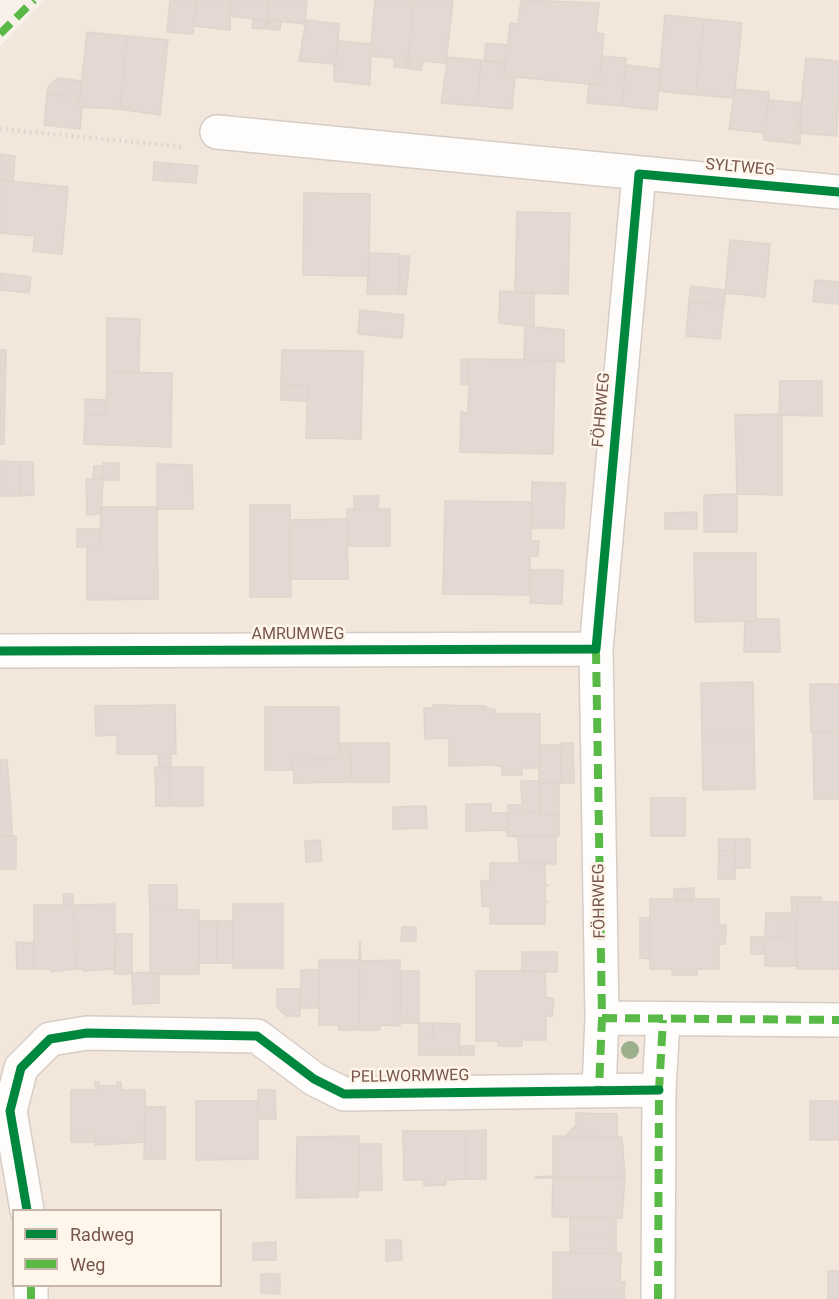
<!DOCTYPE html>
<meta charset="utf-8">
<style>
body{margin:0}
#map{position:relative;width:839px;height:1299px;overflow:hidden;background:#f7f1ea;font-family:Roboto,sans-serif}
canvas{display:block}
.legend{position:absolute;left:12px;top:1209px;width:210px;height:78px;box-sizing:border-box;background:#fff6eb;border:2px solid #c9b6aa;margin:0;padding:8px 10px;list-style:none;font-size:18px;color:#775649}
.legend li{display:flex;align-items:center;gap:12px;height:30px}
.legend b{width:30px;border:2px solid #c9b6aa}
</style>
<div id="map">
<canvas width="839" height="1299"></canvas>
<ul class="legend">
<li><b style="height:8px;background:#00873e"></b>Radweg</li>
<li><b style="height:8px;background:#58b947"></b>Weg</li>
</ul>
</div>
<script>
const ctx = document.querySelector('canvas').getContext('2d');
ctx.lineJoin = 'round';
function fill(path, color) { ctx.fillStyle = color; ctx.fill(path, 'evenodd'); }
const toPath = rows => new Path2D(rows.map(r => 'M' + r).join(''));
function trace(path, color, width, dash) { ctx.strokeStyle = color; ctx.lineWidth = width; ctx.lineCap = dash ? 'butt' : 'round'; ctx.setLineDash(dash || []); ctx.stroke(path); }
function write(font, color, halo, rows, align = 'center') {
  ctx.font = font + ' Roboto,sans-serif'; ctx.lineWidth = 5; ctx.setLineDash([]); ctx.textBaseline = 'middle'; ctx.strokeStyle = halo; ctx.fillStyle = color; for (const [text, x, y, turn = 0] of rows) {
    ctx.save(); ctx.translate(x, y); ctx.rotate((+turn || 0) * Math.PI / 180); ctx.textAlign = isNaN(turn) ? turn : align; if (halo) ctx.strokeText(text, 0, 0); ctx.fillText(text, 0, 0); ctx.restore();
  }
}
fill(toPath([
 [45,0,839,0,839,1299,0,1299,0,46],
 [14,1210,220,1210,220,1286,14,1286]
]), '#f3e6da');
const building = toPath([
 [170,0,196,0,193,34,167,32,170,0],
 [196,0,230,0,230,30,194,26,196,0],
 [230,0,269,0,266,29,265,20,229,16,230,0],
 [269,0,307,0,305,24,269,20,266,29,269,0],
 [375,0,414,0,407,69,406,59,370,56,375,0],
 [414,0,453,0,446,63,410,60,407,69,414,0],
 [521,0,599,3,596,33,604,34,599,85,504,76,510,23,518,24,521,0],
 [665,15,704,19,696,95,658,91,665,15],
 [253,19,265,20,265,29,252,28,253,19],
 [704,19,742,23,734,98,696,95,704,19],
 [269,20,281,21,280,30,268,29,269,20],
 [306,20,339,24,334,81,334,64,299,61,306,20],
 [339,24,338,41,371,44,370,85,334,81,339,24],
 [87,32,127,36,120,109,79,107,87,32],
 [127,36,168,40,160,115,120,109,127,36],
 [486,43,507,45,506,63,484,61,486,43],
 [602,56,626,58,622,106,587,103,589,84,599,85,602,56],
 [448,57,481,60,477,106,441,103,448,57],
 [394,58,406,59,406,68,394,67,394,58],
 [806,58,839,61,837,136,798,133,806,58],
 [410,60,423,61,421,70,409,69,410,60],
 [481,60,506,63,504,76,515,77,512,109,477,106,481,60],
 [626,65,660,69,657,110,622,106,626,65],
 [58,78,81,81,80,97,47,94,48,87,58,78],
 [735,89,769,92,764,140,764,133,729,129,735,89],
 [769,92,769,100,801,103,800,144,764,140,769,92],
 [47,94,80,97,79,107,82,108,80,129,44,125,47,94],
 [0,154,15,156,13,182,0,180,0,154],
 [154,162,169,163,167,181,153,180,154,162],
 [169,163,198,166,196,183,167,181,169,163],
 [0,180,68,187,62,254,33,251,35,236,0,233,0,180],
 [304,193,370,194,369,276,303,275,304,193],
 [517,212,570,213,568,294,515,293,517,212],
 [730,240,770,244,765,297,725,293,730,240],
 [369,253,399,254,399,294,367,294,369,253],
 [400,256,410,256,406,295,399,294,400,256],
 [0,273,31,277,29,293,0,290,0,273],
 [815,280,839,282,839,304,813,302,815,280],
 [691,286,726,290,724,305,689,301,691,286],
 [500,291,534,293,534,327,499,323,500,291],
 [689,301,724,305,720,339,686,336,689,301],
 [360,310,404,315,402,338,358,334,360,310],
 [107,318,140,319,139,373,107,372,107,318],
 [525,326,564,330,564,362,524,360,525,326],
 [0,350,6,350,4,444,0,444,0,350],
 [282,350,363,351,361,439,306,438,308,386,281,385,282,350],
 [461,359,555,360,553,454,460,452,461,412,468,413,469,384,469,361,461,359],
 [461,361,469,361,469,384,461,384,461,361],
 [107,372,172,373,171,447,84,444,85,415,106,415,107,372],
 [780,381,822,381,822,416,779,415,780,381],
 [281,385,308,386,307,401,281,400,281,385],
 [85,399,106,400,106,415,85,415,85,399],
 [782,414,782,495,737,494,735,415,782,414],
 [0,461,20,462,20,496,0,496,0,461],
 [20,462,33,462,34,495,20,496,20,462],
 [103,463,119,463,119,480,103,480,103,463],
 [157,464,192,465,193,509,157,509,157,464],
 [94,466,103,466,103,479,93,479,94,466],
 [86,479,103,479,101,514,87,515,86,479],
 [532,482,565,483,564,528,531,528,532,482],
 [737,494,737,532,704,532,704,495,737,494],
 [354,496,379,496,378,509,354,509,354,496],
 [445,501,531,502,531,541,539,541,538,556,530,556,530,595,443,594,445,501],
 [250,505,290,505,291,597,250,597,250,505],
 [100,507,157,507,158,599,87,600,87,547,101,547,100,507],
 [347,509,390,509,390,546,347,546,347,509],
 [697,512,697,529,665,529,665,513,697,512],
 [347,519,348,579,290,579,290,520,347,519],
 [77,529,101,529,101,547,77,547,77,529],
 [694,553,756,553,756,621,695,622,694,553],
 [531,570,563,570,562,604,530,603,531,570],
 [756,619,779,619,780,652,744,652,745,622,756,621,756,619],
 [753,682,754,736,702,736,701,683,753,682],
 [810,684,839,684,839,732,811,732,810,684],
 [175,705,176,754,117,754,117,735,96,736,95,706,175,705],
 [433,705,486,706,486,708,495,709,495,714,540,714,540,768,522,768,522,775,502,775,502,767,493,765,449,766,449,738,425,739,424,708,433,708,433,705],
 [265,707,339,707,339,759,293,760,293,770,265,770,265,707],
 [813,732,839,732,839,799,814,799,813,732],
 [702,736,754,736,755,789,703,790,702,736],
 [339,743,389,743,389,782,351,782,350,746,339,746,339,743],
 [561,743,573,743,574,783,561,783,561,743],
 [540,745,562,745,561,783,539,783,540,745],
 [339,746,350,746,351,757,339,757,339,746],
 [158,754,171,754,171,767,159,768,158,754],
 [339,757,351,757,351,782,294,783,293,760,339,759,339,757],
 [0,760,7,760,11,808,0,808,0,760],
 [155,767,170,767,170,806,156,806,155,767],
 [170,767,203,767,203,806,170,806,170,767],
 [521,781,539,781,540,812,508,813,508,805,522,805,521,781],
 [539,783,559,783,559,815,539,815,539,783],
 [651,798,685,798,685,836,651,836,651,798],
 [466,804,491,804,491,813,508,813,507,830,466,831,466,804],
 [426,806,427,828,393,829,393,807,426,806],
 [0,808,11,808,12,836,0,836,0,808],
 [540,812,539,815,559,815,559,836,507,836,508,813,540,812],
 [0,836,16,836,16,869,0,869,0,836],
 [507,836,556,836,556,864,519,863,518,837,507,836],
 [718,839,735,839,735,850,719,851,718,839],
 [735,839,750,839,750,868,735,868,735,839],
 [320,840,322,861,306,862,305,841,320,840],
 [735,850,735,879,718,879,719,851,735,850],
 [490,863,545,863,545,885,548,885,545,887,545,900,548,902,545,902,545,924,490,924,490,906,482,907,481,881,490,880,490,863],
 [149,885,177,885,177,910,150,910,149,885],
 [694,888,694,900,674,900,674,889,694,888],
 [63,894,73,894,73,905,64,905,63,894],
 [791,897,821,897,821,902,797,902,797,966,765,966,765,937,784,937,784,913,792,913,791,897],
 [650,899,719,899,719,925,726,925,726,928,725,944,719,944,719,969,697,969,697,975,672,975,672,969,650,969,650,899],
 [797,902,839,902,839,969,797,969,797,902],
 [115,904,115,969,83,971,83,969,75,969,74,905,115,904],
 [233,904,283,904,283,968,233,968,233,904],
 [34,905,74,905,75,969,51,972,50,969,34,969,34,905],
 [150,910,199,910,199,974,150,974,150,910],
 [766,913,784,913,784,937,765,937,766,913],
 [640,918,650,918,650,959,640,958,640,918],
 [199,921,217,921,217,963,199,963,199,921],
 [217,921,233,921,233,963,217,963,217,921],
 [402,927,416,927,416,941,401,941,402,927],
 [115,934,132,934,132,974,114,974,115,934],
 [751,937,765,937,765,954,751,954,751,937],
 [360,941,361,961,400,960,400,1026,380,1025,380,1030,359,1030,360,941],
 [360,941,359,1030,339,1030,339,1025,319,1025,319,960,359,960,360,941],
 [16,942,34,943,34,969,17,969,16,942],
 [522,952,557,952,557,972,522,971,522,952],
 [301,970,319,970,319,1008,301,1008,301,970],
 [401,971,419,971,419,1023,400,1023,401,971],
 [476,971,545,971,546,997,554,999,552,1016,546,1016,546,1040,522,1040,522,1046,498,1046,498,1041,476,1041,476,971],
 [150,972,159,974,159,1003,133,1004,132,973,150,972],
 [277,989,300,989,300,1016,286,1016,277,1007,277,989],
 [419,1023,433,1023,433,1038,419,1038,419,1023],
 [433,1023,460,1024,459,1055,419,1055,419,1038,433,1038,433,1023],
 [459,1046,474,1046,474,1055,459,1055,459,1046],
 [95,1082,99,1082,99,1086,117,1086,117,1082,121,1082,121,1090,145,1090,145,1142,95,1145,95,1133,71,1133,71,1090,96,1090,95,1082],
 [258,1090,275,1090,276,1119,258,1119,258,1090],
 [196,1101,258,1101,258,1159,196,1160,196,1101],
 [810,1101,839,1101,839,1140,810,1140,810,1101],
 [145,1107,165,1107,165,1159,144,1159,145,1107],
 [576,1113,617,1114,617,1137,565,1137,576,1125,576,1113],
 [486,1130,486,1179,466,1179,466,1131,486,1130],
 [403,1131,466,1131,466,1179,446,1180,446,1185,424,1186,424,1180,404,1180,403,1131],
 [71,1133,95,1133,96,1142,71,1142,71,1133],
 [359,1136,358,1197,296,1198,297,1137,359,1136],
 [553,1136,622,1137,625,1177,535,1177,553,1176,553,1136],
 [359,1144,381,1144,382,1190,359,1190,359,1144],
 [625,1177,622,1218,552,1217,553,1178,535,1178,625,1177],
 [570,1218,616,1218,616,1235,570,1235,570,1218],
 [570,1235,616,1235,616,1253,570,1253,570,1235],
 [386,1240,401,1240,402,1260,386,1261,386,1240],
 [276,1242,276,1260,253,1260,253,1243,276,1242],
 [553,1252,621,1253,620,1282,625,1282,624,1293,553,1293,553,1252],
 [828,1271,839,1271,839,1299,828,1299,828,1271],
 [261,1274,280,1274,280,1294,261,1293,261,1274],
 [553,1293,624,1293,625,1299,552,1299,553,1293]
]);
fill(building, '#e4d9d2');
trace(building, '#e0d4cc', 1.5);
const minor = toPath([
 [217,132,839,192],
 [0,651,596,649],
 [602,1018,839,1020],
 [599,1089,602,1018,596,649,639,174],
 [27,1210,10,1111,21,1068,50,1039,87,1033,257,1036,314,1079,344,1094,659,1090],
 [31,1286,31,1299],
 [658,1299,659,1090,663,1020]
]);
trace(minor, '#d6cdc7', 36);
trace(toPath([
 [0,129,184,147]
]), '#dad1cd', 4, [1.5, 4.5]);
trace(minor, '#fefdfc', 33);
trace(toPath([
 [0,34,34,0],
 [596,649,602,1018,599,1089],
 [602,1018,839,1020],
 [31,1286,31,1299],
 [658,1299,659,1090,663,1020]
]), '#58b947', 8, [15, 8]);
trace(toPath([
 [0,651,596,649,639,174,839,192],
 [27,1210,10,1111,21,1068,50,1039,87,1033,257,1036,314,1079,344,1094,659,1090]
]), '#00873e', 9);
ctx.fillStyle = '#9cae8b';
for (const [x, y] of [
 [630,1050]
]) { ctx.beginPath(); ctx.arc(x, y, 9, 0, 2 * Math.PI); ctx.fill(); }
write('16px', '#775649', '#fff6eb', [
 ["SYLTWEG",740,168,5],
 ["FÖHRWEG",602,410,-85],
 ["AMRUMWEG",298,635],
 ["FÖHRWEG",600,901,-91],
 ["PELLWORMWEG",410,1077,-1]
]);
</script>
